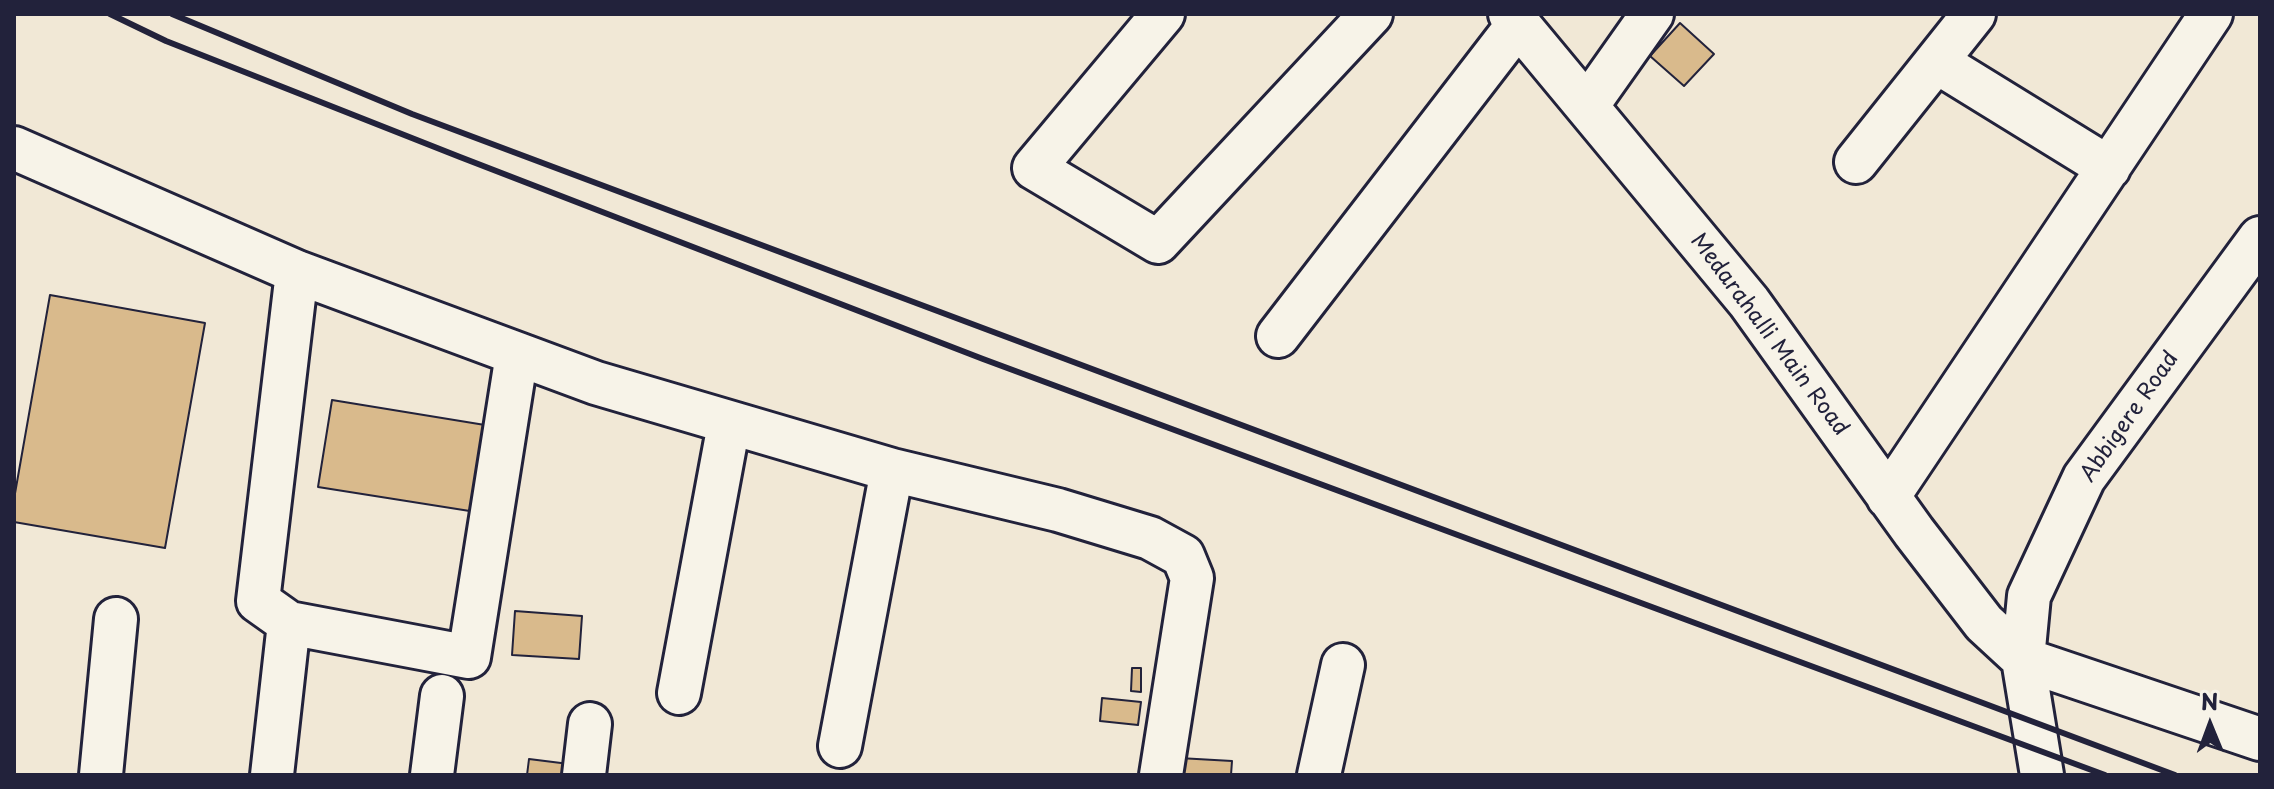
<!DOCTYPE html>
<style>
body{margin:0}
#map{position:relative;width:2274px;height:789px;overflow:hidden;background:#f1e8d6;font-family:"Playpen Sans",sans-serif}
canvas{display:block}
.frame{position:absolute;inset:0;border:16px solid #22223b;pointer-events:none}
.north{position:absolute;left:2170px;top:685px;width:80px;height:80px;-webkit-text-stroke:6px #f7f3e8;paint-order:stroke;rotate:359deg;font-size:22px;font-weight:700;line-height:32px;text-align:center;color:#22223b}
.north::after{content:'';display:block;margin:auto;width:28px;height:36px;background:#22223b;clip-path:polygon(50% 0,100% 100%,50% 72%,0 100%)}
</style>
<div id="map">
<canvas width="2274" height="789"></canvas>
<div class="frame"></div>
<div class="north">N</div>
</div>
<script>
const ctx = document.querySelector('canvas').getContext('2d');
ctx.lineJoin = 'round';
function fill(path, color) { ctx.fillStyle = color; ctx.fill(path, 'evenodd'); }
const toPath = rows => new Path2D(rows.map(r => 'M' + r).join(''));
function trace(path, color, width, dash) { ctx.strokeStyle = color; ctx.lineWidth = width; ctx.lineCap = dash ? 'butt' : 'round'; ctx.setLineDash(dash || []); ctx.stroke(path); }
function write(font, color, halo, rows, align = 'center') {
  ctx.font = font + ' "Playpen Sans",sans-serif'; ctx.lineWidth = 8; ctx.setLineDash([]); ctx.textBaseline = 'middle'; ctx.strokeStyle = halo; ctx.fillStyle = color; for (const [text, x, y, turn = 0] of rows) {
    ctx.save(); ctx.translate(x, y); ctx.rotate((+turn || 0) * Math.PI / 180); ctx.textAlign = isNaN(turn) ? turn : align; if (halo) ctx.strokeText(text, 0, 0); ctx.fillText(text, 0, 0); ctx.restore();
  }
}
const building = toPath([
 [1680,23,1714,54,1684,86,1650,56,1680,23],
 [50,295,205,323,165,548,14,522,14,499,50,295],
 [332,400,491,426,476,512,318,487,332,400],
 [515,611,582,616,579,659,512,655,515,611],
 [1132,668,1141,668,1141,692,1131,691,1132,668],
 [1102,698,1141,702,1138,725,1100,721,1102,698],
 [1179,758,1232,761,1231,775,1178,775,1179,758],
 [529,759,577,765,576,775,527,775,529,759]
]);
fill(building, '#d9ba8c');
trace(building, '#22223b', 2);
const minor = toPath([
 [1163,14,1034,168,1158,242,1371,14],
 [1510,14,1749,302,1914,532,1984,623,2023,659,2260,739],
 [1937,62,2109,168],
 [1587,106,1652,14],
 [14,148,297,272,596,383,892,470,1058,510,1150,538,1183,556,1192,578,1161,775],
 [1856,162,1974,14],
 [297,272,258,601,289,623,469,657,517,354],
 [1278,336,1519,23],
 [1888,497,2211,14],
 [679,693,729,424],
 [840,746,892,470],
 [101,775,116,619],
 [272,775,289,623],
 [432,775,442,696],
 [584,775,590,724],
 [1319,775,1343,665],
 [2042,775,2023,659,2029,596,2084,478,2260,238]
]);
trace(minor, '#22223b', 48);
trace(minor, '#f7f3e8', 42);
trace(toPath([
 [110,14,166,41,460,157,983,359,2105,775],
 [172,14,412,114,2175,775]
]), '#22223b', 6);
write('22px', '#22223b', '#f7f3e8', [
 ["Medarahalli Main Road",1769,335,53],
 ["Abbigere Road",2130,417,-55]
]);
</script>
